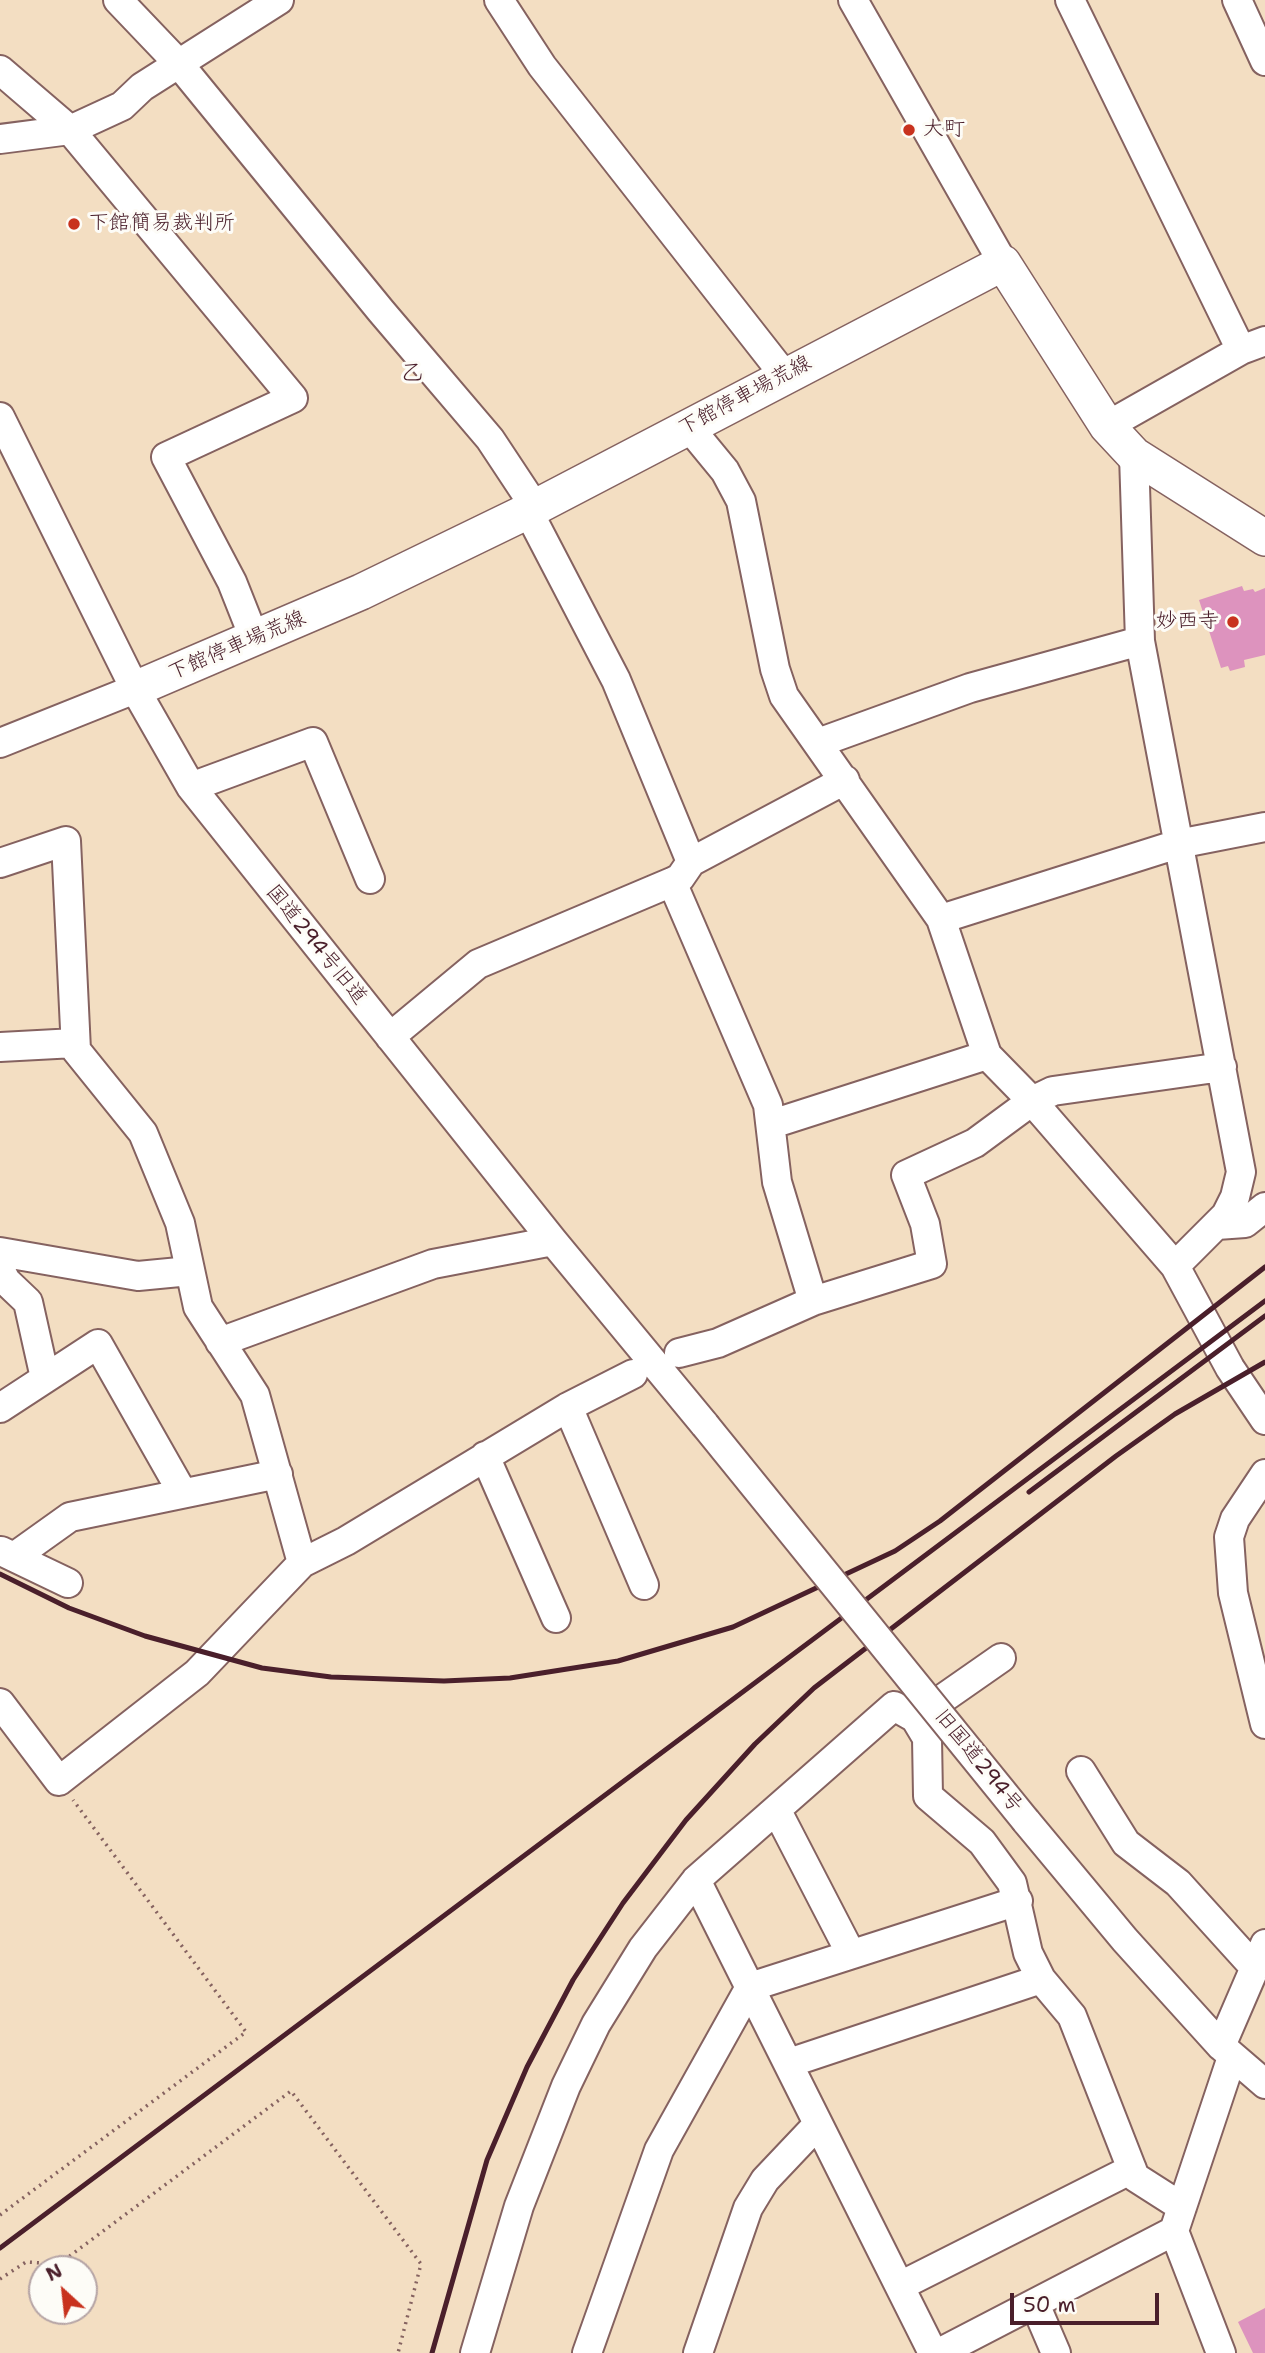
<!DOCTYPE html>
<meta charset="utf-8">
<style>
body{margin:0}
#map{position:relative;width:1265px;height:2353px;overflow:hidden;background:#f3dec2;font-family:"Shantell Sans",sans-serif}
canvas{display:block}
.north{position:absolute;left:28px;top:2255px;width:70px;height:70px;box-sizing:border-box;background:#fdfcf7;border:2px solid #b5a4a5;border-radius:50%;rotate:333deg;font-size:19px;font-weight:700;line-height:28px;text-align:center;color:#4a1f2b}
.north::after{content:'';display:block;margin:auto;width:24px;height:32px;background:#c8321e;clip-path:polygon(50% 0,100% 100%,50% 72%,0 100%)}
.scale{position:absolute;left:1010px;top:2293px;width:149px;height:32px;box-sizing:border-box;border:4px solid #4a1f2b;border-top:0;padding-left:9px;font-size:21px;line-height:24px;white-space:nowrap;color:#4a1f2b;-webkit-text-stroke:5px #fdfcf7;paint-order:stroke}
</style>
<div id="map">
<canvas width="1265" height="2353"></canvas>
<div class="north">N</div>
<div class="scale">50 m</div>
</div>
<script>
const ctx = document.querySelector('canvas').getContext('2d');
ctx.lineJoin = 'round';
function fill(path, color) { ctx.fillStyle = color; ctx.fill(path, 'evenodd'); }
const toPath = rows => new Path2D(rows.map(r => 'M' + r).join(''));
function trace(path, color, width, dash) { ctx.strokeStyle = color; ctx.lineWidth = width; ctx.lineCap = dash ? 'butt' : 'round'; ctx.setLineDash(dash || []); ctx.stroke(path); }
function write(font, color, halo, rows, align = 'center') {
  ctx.font = font + ' "Shantell Sans","Klee One",sans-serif'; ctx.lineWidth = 6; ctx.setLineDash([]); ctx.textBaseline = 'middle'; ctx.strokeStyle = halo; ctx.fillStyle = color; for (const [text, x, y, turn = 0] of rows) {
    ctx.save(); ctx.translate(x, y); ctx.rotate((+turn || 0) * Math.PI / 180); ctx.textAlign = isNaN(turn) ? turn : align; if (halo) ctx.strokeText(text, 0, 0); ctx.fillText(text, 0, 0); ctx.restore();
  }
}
fill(toPath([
 [1242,586,1244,591,1253,589,1255,592,1265,588,1265,655,1244,660,1245,667,1230,671,1228,666,1221,668,1199,600],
 [1265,2308,1265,2353,1253,2353,1238,2322]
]), '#dd93be');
const minor = toPath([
 [118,0,179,64,381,311,490,439,535,507],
 [499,0,542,66,785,376],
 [853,0,1003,263],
 [1070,0,1241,350],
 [1237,0,1265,61],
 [0,70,70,130,293,398,166,457,232,582,255,640],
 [0,139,70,130,122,106,142,87,279,0],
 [0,417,135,689,191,787,553,1241,705,1425],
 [688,426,725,471,741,501,775,669,784,696,941,919,987,1055,1032,1101,1175,1266,1230,1368,1265,1420],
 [1107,426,1241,350,1265,341],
 [1134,455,1140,641,1241,1172,1235,1197,1226,1215,1175,1266],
 [528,511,616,680,691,862],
 [0,743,135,689],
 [818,743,970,688,1140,641],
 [191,787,313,742,370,879],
 [0,863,66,841,76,1050,143,1133,180,1223,198,1307,255,1395,302,1563],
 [672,882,768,1105,777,1182,813,1301],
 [941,919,1178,844,1265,827],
 [390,1037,478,964,672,882,680,878,691,862,845,780],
 [0,1047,75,1043],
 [772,1124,987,1055],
 [1217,1225,1245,1223,1265,1207],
 [0,1252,138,1276,190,1271],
 [0,1269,6,1281,28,1302,45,1378],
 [220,1342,433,1264,553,1241],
 [679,1353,718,1343,813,1301,932,1264,925,1224,906,1175,975,1143,1032,1101,1053,1091,1222,1067],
 [568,1407,644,1585],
 [0,1408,98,1344,182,1492],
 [485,1456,556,1618],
 [1265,1474,1235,1519,1229,1537,1233,1593,1265,1724],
 [1,1551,68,1583],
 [14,1557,70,1517,278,1474],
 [0,1703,59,1781,197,1673,302,1563,346,1541,568,1407,633,1374],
 [915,1718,1001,1658],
 [1081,1771,1126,1843,1178,1883,1255,1968],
 [777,1811,851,1954],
 [1026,1821,1125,1940,1221,2046,1265,2084],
 [696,1880,933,2353],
 [1221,2046,1265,1944],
 [789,2063,1041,1979],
 [900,2286,1132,2169],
 [1035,2304,1056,2353],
 [475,2353,519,2206,566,2086,596,2024,643,1948,696,1880,894,1706,915,1718,927,1738,928,1796,982,1842,1012,1883,1028,1953,1041,1979,1072,2016,1135,2177,1182,2207],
 [587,2353,659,2150,750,1987,1018,1901],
 [698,2353,748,2208,765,2180,818,2124],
 [939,2353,1174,2231],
 [1221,2353,1174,2231,1232,2057]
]);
const major = toPath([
 [135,689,361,592,528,511,1003,263,1107,426,1134,455,1265,538]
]);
trace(minor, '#856260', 32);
trace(major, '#856260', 38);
trace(toPath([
 [0,2215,246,2032,73,1800],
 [0,2279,26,2262,59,2264,291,2091,421,2264,398,2353]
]), '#856260', 3.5, [2, 5]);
trace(minor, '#fff', 28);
trace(major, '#fff', 35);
trace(toPath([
 [1029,1492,1265,1316],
 [0,1574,69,1608,145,1636,262,1668,331,1677,444,1681,510,1678,618,1661,733,1627,895,1551,940,1521,1265,1267],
 [0,2248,1265,1301],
 [432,2353,487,2160,527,2067,573,1980,623,1903,686,1820,755,1744,814,1688,1116,1456,1175,1414,1265,1362]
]), '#4a1f2b', 5);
const minorBridge = toPath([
 [705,1425,1026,1821]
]);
trace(minorBridge, '#856260', 32, []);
trace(minorBridge, '#fff', 28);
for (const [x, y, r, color] of [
 [909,130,7,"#c8321e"],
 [74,224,7,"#c8321e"],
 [1233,622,7,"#c8321e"]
]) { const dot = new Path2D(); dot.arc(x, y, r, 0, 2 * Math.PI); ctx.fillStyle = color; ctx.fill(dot); trace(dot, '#fdfcf7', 2.5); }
write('21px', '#4a1f2b', '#fdfcf7', [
 ["大町",923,130],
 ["下館簡易裁判所",88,224],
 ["妙西寺",1219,622,"right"]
], 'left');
write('21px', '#4a1f2b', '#fdfcf7', [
 ["下館停車場荒線",745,396,-28],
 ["下館停車場荒線",237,646,-23],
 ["国道294号旧道",316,945,51],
 ["旧国道294号",978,1761,51]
]);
write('24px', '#4a1f2b', '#fdfcf7', [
 ["乙",412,374]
]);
</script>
